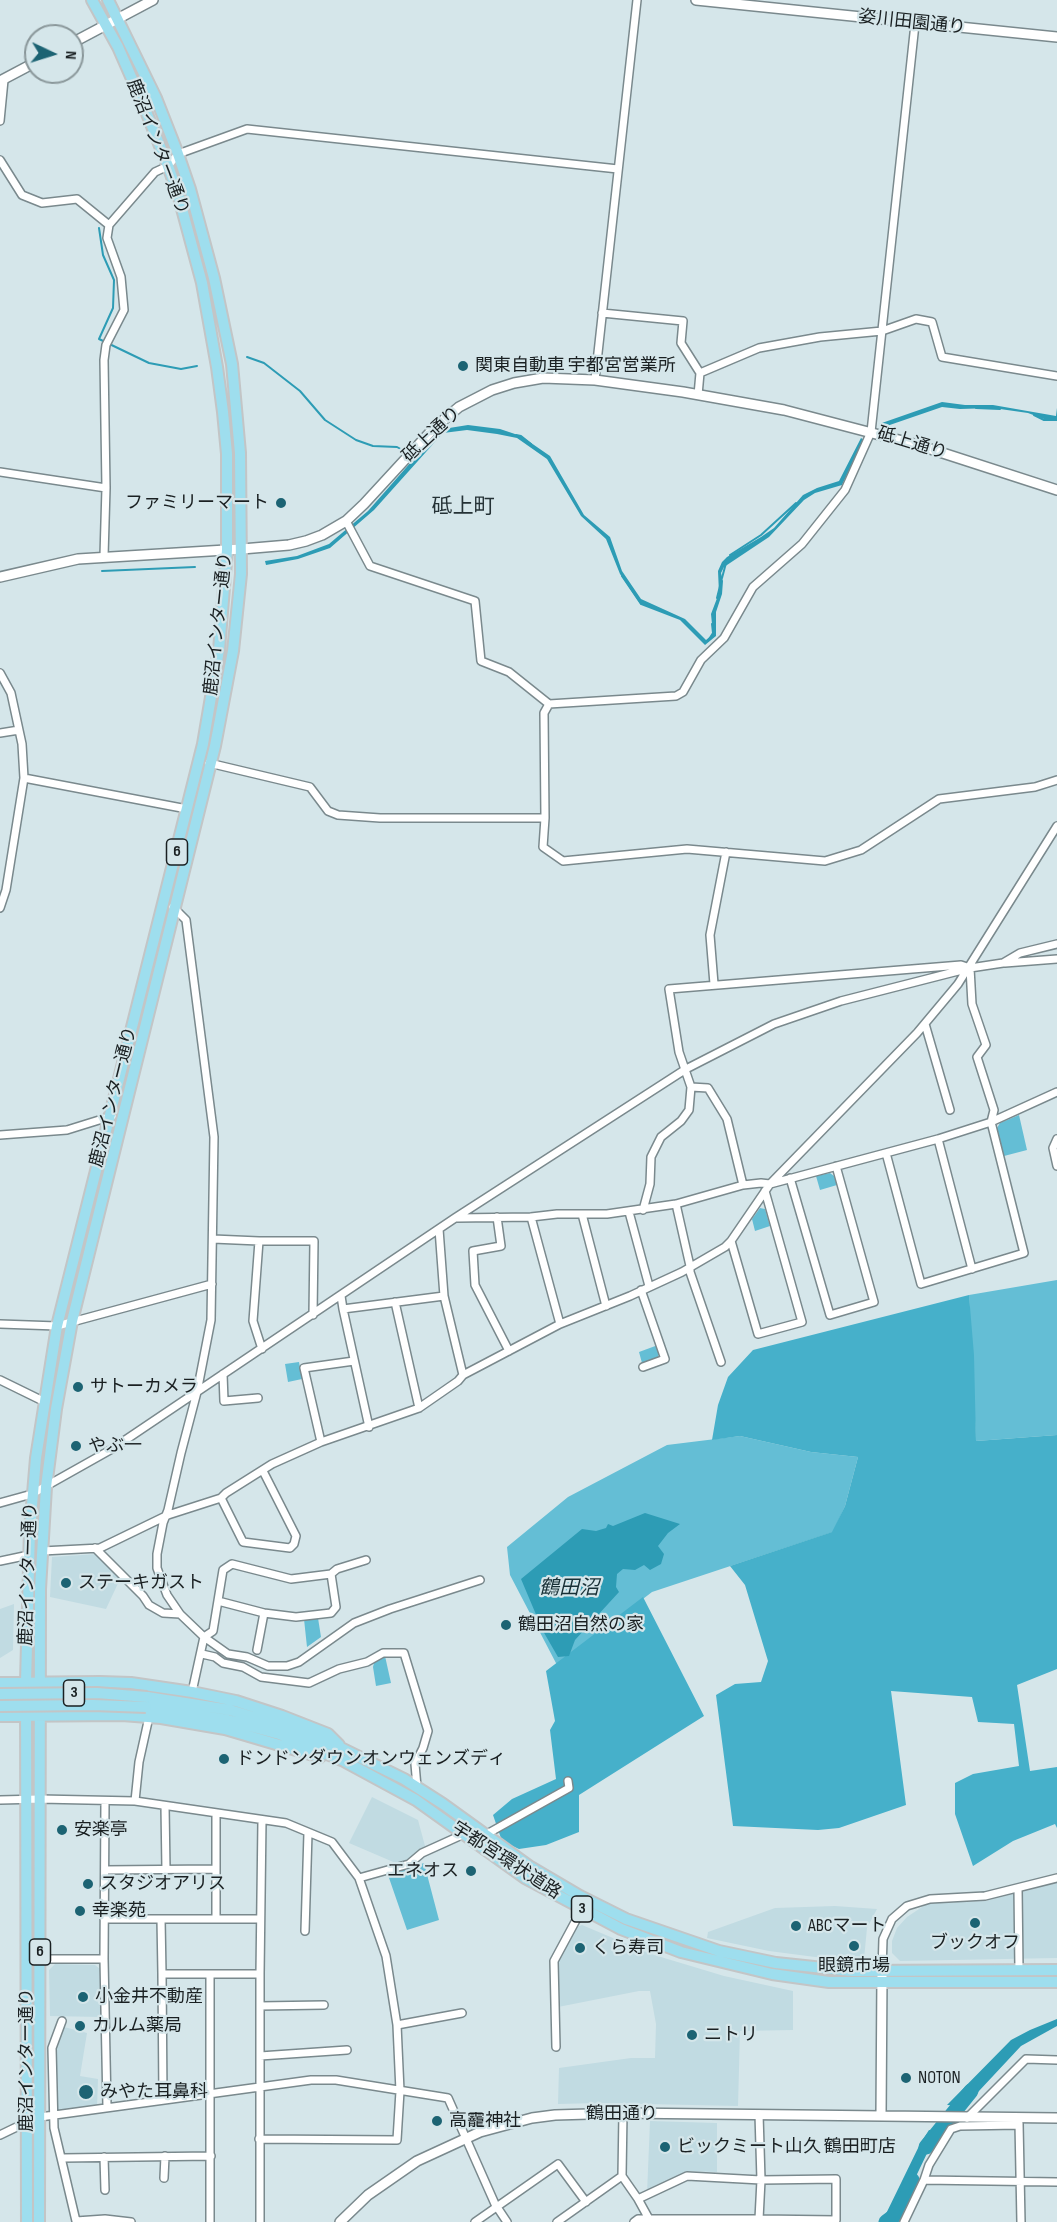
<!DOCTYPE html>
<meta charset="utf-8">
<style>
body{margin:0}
#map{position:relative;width:1057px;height:2222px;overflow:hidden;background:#d5e6ea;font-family:"Sofia Sans Condensed",sans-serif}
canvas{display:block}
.north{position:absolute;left:24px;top:24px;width:60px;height:60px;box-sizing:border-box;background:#d5e6ea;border:2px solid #8a979a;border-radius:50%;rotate:94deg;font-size:16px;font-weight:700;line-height:24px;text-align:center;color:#1a2022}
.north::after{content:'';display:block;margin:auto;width:21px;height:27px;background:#1c6373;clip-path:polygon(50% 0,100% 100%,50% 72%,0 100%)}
</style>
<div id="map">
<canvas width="1057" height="2222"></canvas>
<div class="north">N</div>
</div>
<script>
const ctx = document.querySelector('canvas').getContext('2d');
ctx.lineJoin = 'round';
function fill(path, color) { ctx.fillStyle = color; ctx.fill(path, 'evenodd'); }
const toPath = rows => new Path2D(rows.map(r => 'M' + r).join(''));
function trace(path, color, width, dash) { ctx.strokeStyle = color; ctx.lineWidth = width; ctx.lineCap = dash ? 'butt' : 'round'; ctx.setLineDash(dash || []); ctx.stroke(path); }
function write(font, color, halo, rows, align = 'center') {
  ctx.font = font + ' "Sofia Sans Condensed","Noto Sans JP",sans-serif'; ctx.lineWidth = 4.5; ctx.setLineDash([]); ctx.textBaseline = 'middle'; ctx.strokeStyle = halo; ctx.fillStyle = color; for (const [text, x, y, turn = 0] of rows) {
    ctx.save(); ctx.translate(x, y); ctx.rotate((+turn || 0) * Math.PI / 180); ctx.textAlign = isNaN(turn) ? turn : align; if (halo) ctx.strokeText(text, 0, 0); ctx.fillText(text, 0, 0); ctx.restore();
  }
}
fill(toPath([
 [98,1554,121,1577,106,1609,50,1597,52,1557],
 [14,1604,13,1650,0,1658,0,1609],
 [372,1797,418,1820,425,1846,407,1862,398,1864,349,1843],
 [1057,1883,1057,1958,900,1961,892,1953,892,1941,897,1928,907,1917,928,1903,986,1901],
 [835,1906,877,1909,867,1928,864,1959,815,1957,769,1951,707,1938,708,1932,775,1908],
 [582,1925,651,1954,724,1976,793,1991,793,2030,740,2031,738,2106,598,2103,558,2104,559,2068,631,2058,655,2058,656,2024,650,1991,639,1991,558,2007,557,1964,577,1927],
 [55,1964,95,1965,100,1969,101,2017,50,2016,49,1970],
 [64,2027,87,2033,80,2076,98,2079,97,2107,58,2112,56,2048],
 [650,2121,717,2123,717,2172,686,2171,647,2194]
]), '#c1dbe2');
fill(toPath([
 [1019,1115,1027,1150,1004,1156,997,1128,1000,1123],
 [830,1173,834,1176,837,1185,820,1190,816,1176],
 [760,1208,765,1209,770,1226,755,1231,752,1219],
 [1057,1280,1057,1435,976,1441,969,1295],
 [658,1345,660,1353,657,1358,642,1363,639,1352],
 [299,1362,302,1379,288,1382,285,1364],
 [740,1436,811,1452,858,1457,845,1506,833,1532,652,1592,557,1665,510,1575,507,1547,568,1497,667,1445],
 [318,1618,321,1637,307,1647,304,1619],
 [385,1656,391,1683,376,1686,373,1667,374,1663],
 [424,1863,439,1920,407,1930,388,1875]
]), '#64bed5');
fill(toPath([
 [969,1295,974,1355,976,1441,1057,1435,1057,1669,1017,1685,1030,1771,1057,1767,1057,1828,1055,1824,1013,1841,973,1866,955,1814,955,1783,973,1774,1019,1766,1014,1724,978,1722,972,1697,891,1691,906,1805,839,1828,818,1830,733,1826,716,1695,735,1684,761,1682,768,1661,745,1585,730,1566,832,1532,845,1506,858,1457,811,1452,740,1436,712,1440,718,1405,728,1377,753,1350],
 [643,1597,704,1716,579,1795,579,1832,546,1845,519,1849,502,1841,493,1815,512,1799,556,1779,550,1730,555,1721,546,1671]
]), '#46b0ca');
fill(toPath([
 [942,402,965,405,993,405,1056,416,1057,408,1057,420,1044,419,1028,413,993,408,960,409,942,407,881,428,879,424],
 [468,425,500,429,521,436,550,456,584,515,610,537,622,571,641,599,685,619,706,640,713,634,711,614,719,593,718,571,722,562,727,557,761,537,774,528,803,495,817,488,839,481,861,438,864,440,842,485,815,493,804,500,769,537,724,567,721,573,723,581,722,594,716,612,716,636,705,645,680,620,641,605,620,574,606,539,581,516,547,459,517,438,497,434,467,430,443,433,374,510,330,548,298,559,266,565,265,561,297,556,329,544,368,511,426,445,443,429],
 [645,1513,680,1524,668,1533,658,1546,664,1554,661,1564,650,1570,644,1565,635,1570,623,1569,617,1574,616,1587,619,1592,575,1640,569,1656,558,1657,543,1631,521,1579,582,1529,596,1531,606,1528,608,1524,613,1526],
 [1057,2019,1057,2026,1021,2046,965,2106,947,2105,1011,2040,1030,2030],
 [929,2130,941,2131,932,2143,894,2222,882,2222,920,2144]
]), '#2d9cb5');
trace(toPath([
 [99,228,103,255,114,280,113,308,99,339,149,363,181,369,197,366],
 [247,357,264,363,300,391,325,420,356,440,373,446,397,447,406,452],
 [976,408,1000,409],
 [1034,415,1044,420,1057,420],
 [516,435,521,436,531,444],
 [730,555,761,535,796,503],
 [102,571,195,567],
 [622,576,641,604],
 [722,578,726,563],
 [717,598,720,586],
 [708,641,713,633,712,624]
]), '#2d9cb5', 2);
trace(toPath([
 [926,2147,971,2091],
 [886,2222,898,2213,905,2203,912,2180]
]), '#2d9cb5', 15);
const minor = toPath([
 [0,121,4,80],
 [0,160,22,195,42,203,77,199,109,225,107,238,121,277,124,310,106,345,104,360,106,488,104,556],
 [109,225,155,172,168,166,178,154,247,129,618,169],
 [602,313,683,321,681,343,700,373],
 [595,380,637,0],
 [698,395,700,373,759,348,820,337,882,331,916,319,932,322,942,357,1057,376],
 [0,472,106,488],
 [346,521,370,566,475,601,481,661,509,672,549,704,676,696,683,692,701,660,724,638,753,587,802,544,845,490,871,432,915,24],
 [0,673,11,693,22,744,24,778],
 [549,704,544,713,545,818,543,847,563,861,687,849,825,861,861,850,939,799,1035,787,1057,780],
 [0,733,19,730],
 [209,763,310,787,328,811,338,815,380,818,545,818],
 [173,907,186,920,214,1137,211,1320,197,1392,181,1453,168,1510,163,1523,157,1554,157,1568,167,1595,180,1614,204,1637,192,1692],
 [0,908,6,890,24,778,187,809],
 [1005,963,1057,959],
 [714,984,710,935,726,852],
 [925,1024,950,1110],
 [0,1135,67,1130,112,1116],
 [938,1139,972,1269],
 [1057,1139,1053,1148,1057,1166],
 [886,1153,921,1284,1024,1253,991,1122,1057,1092],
 [790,1178,830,1315,874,1302,836,1166],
 [743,1185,727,1119,708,1088,691,1087,679,1052,669,989,961,965,970,968],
 [676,1204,690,1266,690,1272,721,1362],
 [643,1210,650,1184,651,1157,661,1137,681,1121,689,1110,691,1087],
 [629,1212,649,1286],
 [582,1214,606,1306],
 [497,1217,501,1246,473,1251,475,1285,509,1351],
 [531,1217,560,1324,630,1296,682,1272,725,1247,731,1241,770,1184,917,1033,958,984,1057,826],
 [457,1218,531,1217,557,1214,607,1214,676,1204,743,1185,761,1183,770,1184,938,1139,991,1122,994,1110,977,1057,986,1045,972,1004,970,968],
 [439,1229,444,1296],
 [213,1239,259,1241],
 [731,1241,758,1334,802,1322,765,1191],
 [641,1290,665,1359,643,1367],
 [341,1296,343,1309,444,1296,463,1375],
 [395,1302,419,1408],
 [343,1309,369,1427],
 [0,1324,57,1326,212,1284],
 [262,1349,253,1321,259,1241,314,1241,313,1315],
 [223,1374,224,1401,258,1398],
 [0,1380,45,1402],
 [321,1442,304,1368,354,1361],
 [221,1498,243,1542,290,1548,294,1544,296,1536,263,1471],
 [0,1503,32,1494,112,1449,455,1218,686,1069,774,1024,841,1001,970,968,1003,963,1020,953,1057,944],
 [95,1548,143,1596,149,1605,163,1613,180,1614],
 [42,1551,100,1548,168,1515,221,1498,226,1493,272,1464,321,1442,419,1408,458,1381,463,1375,560,1324],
 [366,1560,337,1569,331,1574,291,1579,232,1564,223,1570,213,1631,204,1637,228,1654,247,1657,268,1666,287,1666,299,1662,354,1623,390,1609,480,1580],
 [0,1561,29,1555],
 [218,1601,264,1613,296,1617,331,1613,336,1607,331,1574],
 [257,1650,264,1613],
 [202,1654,215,1657,223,1663,243,1667,261,1677,309,1683,339,1669,367,1662,383,1653,404,1653,428,1731,423,1748,415,1764,417,1787],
 [0,1800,40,1799,135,1801,286,1823,332,1842,359,1878,386,1956,397,2025,400,2091,397,2140,259,2139],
 [135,1801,139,1762,149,1717],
 [105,1802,104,1959,107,2107],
 [165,1806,166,1870],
 [485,1835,569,1788,568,1781],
 [105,1870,216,1869],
 [359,1878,409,1864,422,1853,464,1834],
 [1018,1888,1019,1970],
 [104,1919,260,1919],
 [161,1919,162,1974,260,1974],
 [216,1919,216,1813],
 [305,1931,308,1833],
 [40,1959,104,1959],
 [882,1972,883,1939,892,1919,907,1906,930,1899,985,1896,1057,1878],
 [162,1974,163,2099],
 [260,2006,324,2005],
 [62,2021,52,2048,54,2128,76,2221,105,2219,131,2222],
 [397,2025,462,2013],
 [556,2047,554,1961,582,1909],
 [260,2056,347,2050],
 [623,2113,622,2176,638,2199],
 [40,2117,311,2080,336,2080,448,2098,495,2204,507,2222],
 [967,2118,1026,2059,1057,2060],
 [1019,2123,1021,2222],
 [0,2135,27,2122],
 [104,2157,105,2190],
 [63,2158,211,2156],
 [164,2178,165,2156],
 [924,2180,929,2165,951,2129,960,2126,1019,2125],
 [649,2219,638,2199,687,2176,761,2180,836,2179,836,2220,759,2219],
 [210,2222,210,1975],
 [260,2222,260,1974,262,1820],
 [475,2222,558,2164,586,2202],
 [557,2222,622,2176],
 [634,2222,638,2219,759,2219,761,2180,759,2114],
 [904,2222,924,2180,1057,2182]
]);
const tertiary = toPath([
 [696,0,1057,37],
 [72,43,153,0],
 [0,81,36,62],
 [0,577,78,559,242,549,289,545,306,541,322,535,346,521,364,504,434,428,459,407,492,390,514,383,543,378,595,380,683,392,784,410,918,445,1057,490],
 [881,2116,882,1975],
 [340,2222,368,2195,417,2161,480,2132,532,2118,555,2115,623,2113,1057,2118]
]);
const primary = toPath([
 [0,1683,100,1682,131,1683,192,1692,236,1701,282,1716,328,1734,339,1745],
 [147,1697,230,1710,279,1725,343,1749,404,1779,443,1804,529,1866,580,1896,626,1919,719,1951,776,1963,852,1971,1057,1970],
 [146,1707,228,1720,279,1734,344,1761,416,1800,525,1878,621,1929,681,1952,772,1974,829,1982,1057,1982],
 [0,1716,122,1715,161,1718,225,1729,320,1757],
 [27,2222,26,1682,30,1529,36,1458,57,1326,203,744,219,650,227,550,227,454,223,412,217,367,202,283,178,194,168,166,143,104,118,47,92,0],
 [39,2222,40,1589,46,1487,56,1409,72,1321,215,746,233,651,241,574,240,453,232,364,214,278,190,189,178,154,156,98,108,0]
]);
trace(minor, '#7a898d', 10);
trace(tertiary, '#7a898d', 12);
trace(primary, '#c3c5c6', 14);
trace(minor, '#fff', 7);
trace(tertiary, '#fff', 9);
trace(primary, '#9edeee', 10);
const primaryBridge = toPath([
 [0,1694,97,1693,147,1697],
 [0,1706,93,1705,146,1707]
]);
trace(primaryBridge, '#c3c5c6', 14, []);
trace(primaryBridge, '#9edeee', 10);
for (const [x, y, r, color] of [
 [463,366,6,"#1c6373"],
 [281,503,6,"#1c6373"],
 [78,1387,6,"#1c6373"],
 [76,1446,6,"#1c6373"],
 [66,1583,6,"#1c6373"],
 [506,1625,6,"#1c6373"],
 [224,1759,6,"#1c6373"],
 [62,1830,6,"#1c6373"],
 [471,1871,6,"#1c6373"],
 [88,1884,6,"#1c6373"],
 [80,1911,6,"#1c6373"],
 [975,1923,6,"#1c6373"],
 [796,1926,6,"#1c6373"],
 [854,1946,6,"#1c6373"],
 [580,1948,6,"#1c6373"],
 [83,1997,6,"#1c6373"],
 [80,2026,6,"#1c6373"],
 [692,2035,6,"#1c6373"],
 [906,2078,6,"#1c6373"],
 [86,2092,8,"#1c6373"],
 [437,2121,6,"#1c6373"],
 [665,2147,6,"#1c6373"]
]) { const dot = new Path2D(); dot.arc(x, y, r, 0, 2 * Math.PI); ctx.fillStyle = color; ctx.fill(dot); trace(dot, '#d5e6ea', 2); }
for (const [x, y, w] of [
 [177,852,21],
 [74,1693,21],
 [582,1909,21],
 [40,1952,21]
]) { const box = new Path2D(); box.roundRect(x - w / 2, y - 13, w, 26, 4.5); ctx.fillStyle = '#d5e6ea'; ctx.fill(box); trace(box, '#1a2022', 1.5); }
write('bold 16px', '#1a2022', null, [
 ["6",177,852],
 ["3",74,1693],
 ["3",582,1909],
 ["6",40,1952]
]);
write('18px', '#1a2022', '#d5e6ea', [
 ["姿川田園通り",912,23,6],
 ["鹿沼インター通り",157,147,69],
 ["砥上通り",432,435,-43],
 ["砥上通り",912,444,17],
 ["鹿沼インター通り",219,624,-84],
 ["鹿沼インター通り",114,1097,-76],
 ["鹿沼インター通り",29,1574,-88],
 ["宇都宮環状道路",506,1861,33],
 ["鹿沼インター通り",27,2060,-90],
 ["鶴田通り",622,2114]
]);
write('18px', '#1a2022', '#d5e6ea', [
 ["関東自動車 宇都宮営業所",475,366],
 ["ファミリーマート",269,503,"right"],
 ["サトーカメラ",90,1387],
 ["やぶ一",88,1446],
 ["ステーキガスト",78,1583],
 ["鶴田沼自然の家",518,1625],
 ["ドンドンダウンオンウェンズディ",236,1759],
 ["安楽亭",74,1830],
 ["エネオス",459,1871,"right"],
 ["スタジオアリス",100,1884],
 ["幸楽苑",92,1911],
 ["ABCマート",808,1926],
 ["ブックオフ",975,1943,"center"],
 ["くら寿司",592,1948],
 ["眼鏡市場",854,1966,"center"],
 ["小金井不動産",95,1997],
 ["カルム薬局",92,2026],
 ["ニトリ",704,2035],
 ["NOTON",918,2078],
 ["みやた耳鼻科",100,2092],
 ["高靇神社",449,2121],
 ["ビックミート山久 鶴田町店",677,2147]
], 'left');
write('italic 20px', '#183036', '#d5e6ea', [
 ["鶴田沼",569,1589]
]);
write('21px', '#253236', '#d5e6ea', [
 ["砥上町",463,508]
]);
</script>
